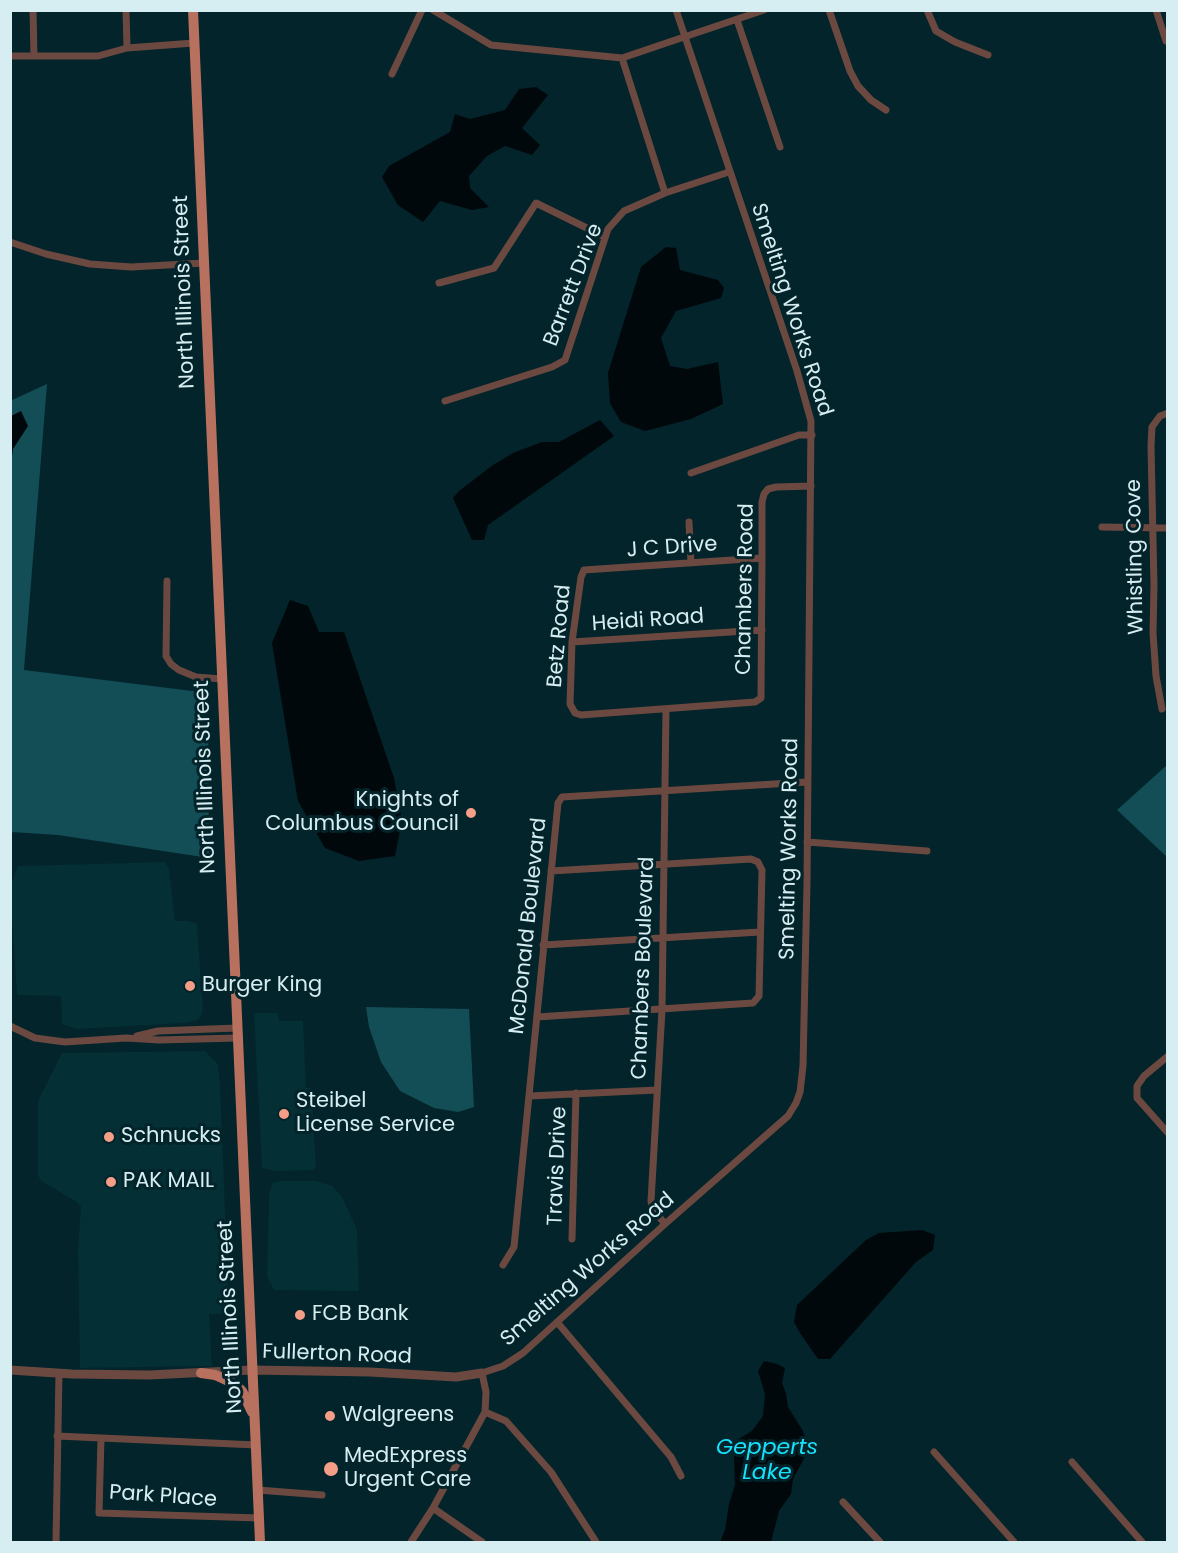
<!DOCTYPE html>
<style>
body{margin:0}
#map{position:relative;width:1178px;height:1553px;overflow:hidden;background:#02242a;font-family:Poppins,sans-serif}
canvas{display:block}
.frame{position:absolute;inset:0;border:12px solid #d6edf1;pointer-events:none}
</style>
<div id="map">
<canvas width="1178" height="1553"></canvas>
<div class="frame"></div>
</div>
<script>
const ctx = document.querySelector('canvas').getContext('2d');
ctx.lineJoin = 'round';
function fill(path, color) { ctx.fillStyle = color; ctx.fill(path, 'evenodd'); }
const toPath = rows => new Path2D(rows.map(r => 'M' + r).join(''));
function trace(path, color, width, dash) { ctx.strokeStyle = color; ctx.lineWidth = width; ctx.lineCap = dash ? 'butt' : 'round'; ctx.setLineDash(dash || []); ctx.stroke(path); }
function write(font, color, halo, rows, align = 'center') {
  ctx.font = font + ' Poppins,sans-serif'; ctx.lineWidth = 6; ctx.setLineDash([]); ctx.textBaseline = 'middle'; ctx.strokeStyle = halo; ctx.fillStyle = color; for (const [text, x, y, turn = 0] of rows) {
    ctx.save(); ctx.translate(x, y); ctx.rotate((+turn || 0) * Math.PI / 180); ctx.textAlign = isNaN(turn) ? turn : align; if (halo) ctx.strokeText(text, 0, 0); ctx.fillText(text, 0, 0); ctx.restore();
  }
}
fill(toPath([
 [165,862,169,869,175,921,189,921,197,924,203,1009,201,1016,198,1020,186,1023,76,1029,62,1024,61,996,17,995,10,886,18,866],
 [254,1013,278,1013,279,1021,303,1021,306,1088,311,1088,316,1164,314,1170,276,1171,262,1168],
 [205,1051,218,1064,220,1083,229,1310,225,1314,209,1314,212,1366,80,1368,78,1249,81,1207,77,1202,41,1181,38,1175,38,1101,62,1053],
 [280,1181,316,1181,332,1186,342,1197,357,1229,359,1291,274,1290,267,1277,269,1193,273,1183]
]), '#042f35');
fill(toPath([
 [47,384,24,670,208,693,209,858,58,835,11,832,10,401],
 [1167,765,1167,857,1117,810],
 [366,1007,469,1009,474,1107,458,1112,434,1108,400,1091,381,1062,369,1027]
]), '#134e57');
fill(toPath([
 [536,87,548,95,522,128,540,145,532,155,505,146,487,156,469,176,470,188,489,207,472,210,440,201,423,222,398,205,382,177,389,166,450,132,455,114,470,119,505,110,519,89],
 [666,247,676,248,680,270,718,280,724,288,721,298,676,311,661,338,670,366,687,369,718,362,723,404,691,419,645,431,621,422,610,403,608,373,641,267],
 [21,411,28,426,13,449,11,463,11,416],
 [600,420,614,436,488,525,484,540,472,540,453,498,459,491,493,465,513,453,542,442,559,442],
 [290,600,308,606,319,632,344,632,394,778,402,820,395,856,359,861,325,848,298,801,272,643],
 [922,1230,935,1235,933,1250,916,1262,830,1359,818,1359,800,1333,794,1322,797,1305,866,1240,879,1233],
 [764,1361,777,1364,785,1368,782,1383,786,1394,788,1407,803,1431,809,1449,793,1479,791,1494,779,1511,771,1542,720,1542,725,1530,729,1504,735,1485,734,1453,737,1440,752,1431,763,1416,765,1394,758,1371]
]), '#00080b');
trace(toPath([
 [33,10,34,56],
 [126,10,127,48],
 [433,10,491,45,622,58,764,10],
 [829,10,850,71,858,86,871,100,886,110],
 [927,10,936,31,955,42,988,55],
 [1156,10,1166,41],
 [737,20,780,147],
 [10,56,98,56,127,48,194,43],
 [622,58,665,193],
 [392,74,422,10],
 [10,242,46,254,90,264,131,267,204,263],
 [439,283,494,268,536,203,605,237],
 [445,401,552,367,565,360,608,229,624,211,665,193,729,172],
 [691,473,799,435,812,435],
 [689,522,691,563],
 [1102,527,1168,528],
 [762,558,584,570,581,577,572,642,570,704,575,713,581,715,755,702,761,698,762,558,762,502,764,494,768,489,776,487,811,486],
 [167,581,166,656,171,664,179,670,196,677,222,679],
 [572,642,762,630],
 [1162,709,1156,676,1153,633,1154,585,1151,446,1152,427,1160,416,1168,413],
 [807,842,927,851],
 [543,945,760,932],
 [537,1017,753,1003,759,996,762,870,758,862,751,859,551,871],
 [10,1026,35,1038,65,1042,126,1038,159,1040,238,1038],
 [137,1036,158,1031,237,1028],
 [1168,1056,1144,1076,1137,1086,1137,1098,1168,1133],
 [530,1096,657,1090],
 [665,1224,652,1208,651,1201,662,1010,666,709],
 [572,1239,576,1093],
 [503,1265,514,1247,558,803,562,797,807,782],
 [557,1322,671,1457,681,1476],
 [485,1412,506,1421,551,1472,596,1542],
 [57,1436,256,1445],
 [101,1438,99,1513,259,1518],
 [934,1452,1014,1542],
 [1072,1462,1142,1542],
 [258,1490,322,1495],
 [843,1502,880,1542],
 [433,1508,482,1542],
 [56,1542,59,1373],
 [411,1542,433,1508,485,1412,486,1392,482,1373,503,1366,523,1353,665,1224,788,1116,796,1103,800,1092,803,1066,807,883,811,421,797,371,676,10]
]), '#6c4940', 7);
trace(toPath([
 [10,1370,72,1374,149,1375,252,1370,370,1372,456,1377,482,1373]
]), '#6c4940', 9);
trace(toPath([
 [193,10,260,1542],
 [201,1373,215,1375,235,1384,242,1391,252,1412]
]), '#b9715f', 10);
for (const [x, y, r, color] of [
 [471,813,6,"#f49e88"],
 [190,986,6,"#f49e88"],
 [284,1114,6,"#f49e88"],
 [109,1137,6,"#f49e88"],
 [111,1182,6,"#f49e88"],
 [300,1315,6,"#f49e88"],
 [330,1416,6,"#f49e88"],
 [331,1469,8,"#f49e88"]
]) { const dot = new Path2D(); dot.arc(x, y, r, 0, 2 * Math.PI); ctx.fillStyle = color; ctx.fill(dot); trace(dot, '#02242a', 2); }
write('21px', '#d6edf1', '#02242a', [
 ["Barrett Drive",574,285,-69],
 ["North Illinois Street",185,292,-92],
 ["Smelting Works Road",791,310,72],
 ["J C Drive",672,548,-4],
 ["Whistling Cove",1136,557,-91],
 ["Chambers Road",746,589,-89],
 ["Heidi Road",648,621,-4],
 ["Betz Road",560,636,-85],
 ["North Illinois Street",206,777,-92],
 ["Smelting Works Road",790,849,-89],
 ["McDonald Boulevard",529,926,-84],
 ["Chambers Boulevard",644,968,-88],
 ["Travis Drive",558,1166,-88],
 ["Smelting Works Road",588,1270,-41],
 ["North Illinois Street",231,1317,-93],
 ["Fullerton Road",337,1355,2],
 ["Park Place",163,1497,4]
]);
write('21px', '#d6edf1', '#02242a', [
 ["Knights of",459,801,"right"],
 ["Columbus Council",459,825,"right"],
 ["Burger King",202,986],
 ["Steibel",296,1102],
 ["License Service",296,1126],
 ["Schnucks",121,1137],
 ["PAK MAIL",123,1182],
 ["FCB Bank",312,1315],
 ["Walgreens",342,1416],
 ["MedExpress",344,1457],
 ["Urgent Care",344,1481]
], 'left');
write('italic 22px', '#18e1fb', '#02242a', [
 ["Gepperts",767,1448],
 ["Lake",767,1473]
]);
</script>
